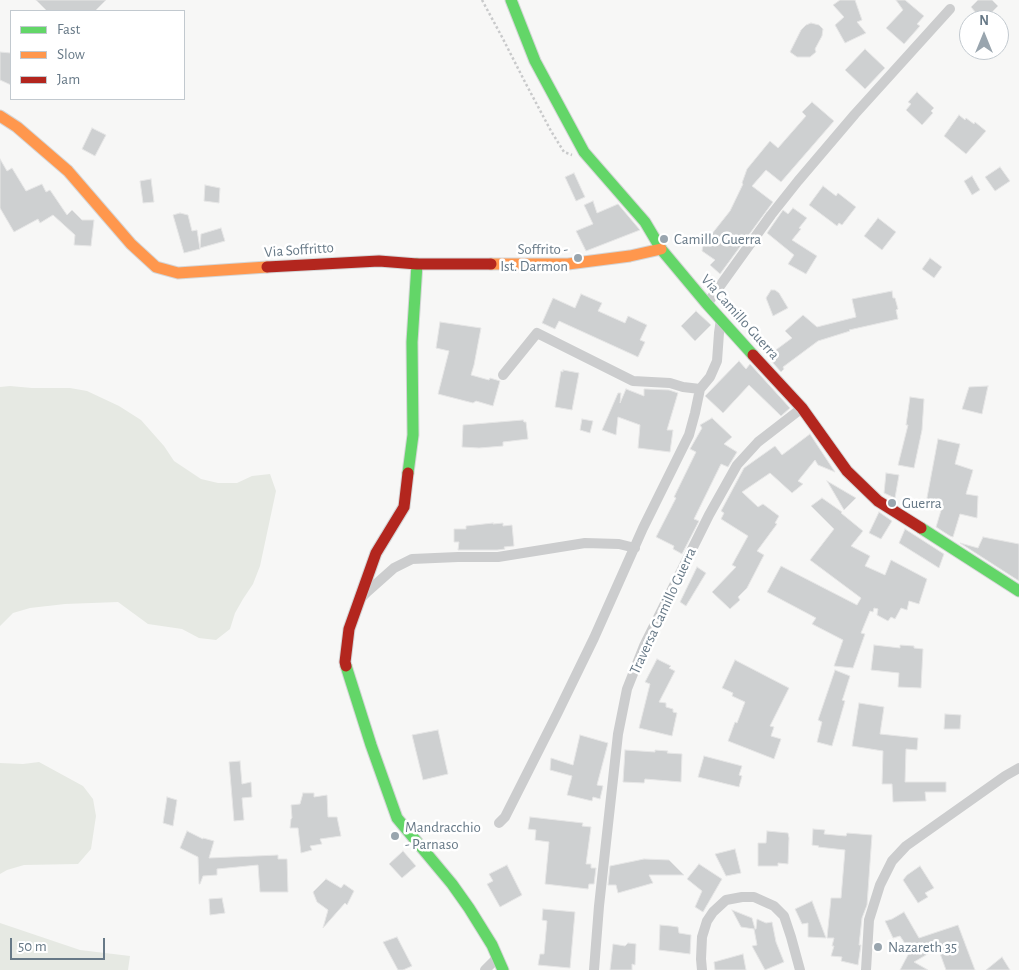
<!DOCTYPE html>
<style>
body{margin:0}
#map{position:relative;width:1019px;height:970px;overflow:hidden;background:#f7f7f6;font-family:"Alegreya Sans",sans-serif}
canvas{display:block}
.legend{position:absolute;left:10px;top:10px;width:175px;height:90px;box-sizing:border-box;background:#fff;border:1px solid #c2c9cf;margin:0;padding:6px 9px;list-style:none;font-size:15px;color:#677987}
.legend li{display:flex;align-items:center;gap:10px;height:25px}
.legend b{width:25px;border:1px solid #c2c9cf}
.north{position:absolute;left:959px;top:10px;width:50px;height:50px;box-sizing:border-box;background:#fff;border:1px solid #c2c9cf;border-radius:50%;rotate:0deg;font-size:14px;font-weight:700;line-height:20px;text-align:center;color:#677987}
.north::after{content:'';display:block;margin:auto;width:18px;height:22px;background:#99a5ae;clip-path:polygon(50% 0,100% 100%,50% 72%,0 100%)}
.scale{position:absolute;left:10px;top:938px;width:95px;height:22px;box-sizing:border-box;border:2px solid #677987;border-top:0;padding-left:6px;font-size:15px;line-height:18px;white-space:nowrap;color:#677987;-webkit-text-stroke:4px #fff;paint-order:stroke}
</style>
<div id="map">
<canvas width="1019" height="970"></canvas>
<ul class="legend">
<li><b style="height:6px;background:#63d668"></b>Fast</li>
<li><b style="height:6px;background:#ff974d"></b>Slow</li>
<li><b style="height:6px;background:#b3261e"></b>Jam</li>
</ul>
<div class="north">N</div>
<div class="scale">50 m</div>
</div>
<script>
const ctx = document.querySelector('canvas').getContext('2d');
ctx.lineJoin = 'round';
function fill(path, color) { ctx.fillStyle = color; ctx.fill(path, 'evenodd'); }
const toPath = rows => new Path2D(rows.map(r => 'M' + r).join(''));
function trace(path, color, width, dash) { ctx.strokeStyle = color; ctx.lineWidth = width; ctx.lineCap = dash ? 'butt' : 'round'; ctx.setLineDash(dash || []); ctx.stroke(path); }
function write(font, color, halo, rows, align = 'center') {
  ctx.font = font + ' "Alegreya Sans",sans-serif'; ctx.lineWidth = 5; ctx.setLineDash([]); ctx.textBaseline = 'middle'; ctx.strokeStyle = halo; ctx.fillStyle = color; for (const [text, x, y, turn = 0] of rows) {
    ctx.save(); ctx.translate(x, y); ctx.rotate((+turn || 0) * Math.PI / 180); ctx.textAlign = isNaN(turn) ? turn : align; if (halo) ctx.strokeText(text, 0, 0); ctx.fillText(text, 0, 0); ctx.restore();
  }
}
fill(toPath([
 [10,386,32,388,70,388,87,391,119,406,141,420,164,446,174,461,201,479,218,483,237,483,252,476,270,474,276,491,260,566,253,584,243,599,235,613,230,629,216,640,199,638,182,629,148,624,118,602,65,604,30,608,13,613,0,626,0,387],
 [39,762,83,786,93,799,96,816,91,849,78,864,24,865,7,870,0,874,0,763,23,764],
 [0,923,80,950,130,956,128,970,0,970]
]), '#e6e9e3');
const building = toPath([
 [36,0,106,0,95,11,47,11,36,0],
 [840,0,855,0,862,20,857,22,866,33,845,43,835,25,844,17,833,5,840,0],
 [896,0,905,0,924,16,917,24,920,26,904,44,886,28,903,10,896,0],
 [978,0,992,0,998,6,984,20,969,20,976,13,971,7,978,0],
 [811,23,819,25,823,29,822,36,815,49,816,52,810,57,797,57,790,52,801,30,806,25,811,23],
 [865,49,885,68,865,89,845,70,865,49],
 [0,52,11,53,11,85,0,80,0,52],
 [917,92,934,108,931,111,933,113,922,125,906,110,911,104,908,102,917,92],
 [812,102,834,121,781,182,766,170,752,186,773,202,720,274,710,265,715,260,702,251,703,245,730,211,743,184,742,183,747,169,770,141,778,148,806,116,802,112,812,102],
 [959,115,965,120,966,118,974,124,975,122,986,131,966,154,944,136,959,115],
 [92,128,106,135,95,156,82,149,92,128],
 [0,159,7,171,12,168,26,191,42,184,46,192,50,190,67,215,72,210,82,220,94,220,91,246,74,245,75,235,53,215,40,223,38,219,14,232,0,208,0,159],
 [1000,167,1010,181,995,191,985,177,1000,167],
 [574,173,585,197,576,201,565,177,574,173],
 [972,176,980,190,972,195,964,181,972,176],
 [151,179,154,202,143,203,140,181,151,179],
 [205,185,220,188,219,203,204,201,205,185],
 [823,186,836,196,838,193,856,207,842,225,839,223,837,226,809,205,823,186],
 [593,201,597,213,618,204,640,230,586,251,576,231,593,224,584,205,593,201],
 [793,208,807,218,799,228,801,229,792,240,817,256,806,274,788,264,794,255,767,233,783,210,788,214,793,208],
 [180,213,188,215,192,231,197,230,200,249,184,253,173,215,180,213],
 [878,218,896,232,882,250,864,236,878,218],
 [221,228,225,241,200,248,201,234,221,228],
 [930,258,942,267,934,278,922,269,930,258],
 [771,290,775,290,779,293,788,308,773,316,766,298,771,290],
 [892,291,893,298,895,298,898,309,896,310,898,319,849,330,850,331,818,341,783,367,784,369,781,372,773,363,773,352,792,338,785,331,803,315,817,327,856,317,852,299,892,291],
 [581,294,602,303,598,311,625,323,628,316,647,325,640,340,645,342,638,357,559,321,555,329,542,323,553,298,575,308,581,294],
 [696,311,711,325,695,341,681,326,696,311],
 [440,322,481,328,474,365,471,375,489,380,490,378,500,381,493,406,476,401,473,403,438,394,449,351,436,348,440,322],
 [739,361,746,369,750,364,790,408,781,416,749,385,723,413,705,396,706,395,739,361],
 [563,370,579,373,572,410,555,407,561,371,563,372,563,370],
 [988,386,982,414,962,409,969,387,988,386],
 [626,389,644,396,644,389,646,389,669,390,678,393,667,430,673,430,670,452,638,448,640,425,618,417,616,435,602,430,618,393,621,393,620,403,626,389],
 [910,397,924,399,922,430,914,468,898,465,908,425,906,425,910,397],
 [712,418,732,437,724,444,737,452,728,467,721,464,694,519,699,521,682,554,673,549,674,546,656,537,676,498,674,497,696,452,690,449,702,428,700,425,712,418],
 [582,419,593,421,590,433,580,430,582,419],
 [523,420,524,422,526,422,528,439,503,442,503,446,479,448,462,447,463,425,523,420],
 [810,434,835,472,818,465,815,460,798,481,803,484,792,493,770,473,742,492,758,507,763,504,779,516,775,523,777,524,757,551,764,555,747,588,738,597,740,600,730,609,712,592,736,567,732,565,748,536,721,519,724,513,721,511,744,468,775,446,782,455,810,434],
 [938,439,960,444,955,464,973,470,966,494,978,496,977,518,960,514,953,537,950,536,936,527,942,507,926,503,938,439],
 [886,473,899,475,895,498,884,493,886,473],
 [827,481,856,498,844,510,827,481],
 [822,498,842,512,841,513,863,531,851,546,870,556,865,566,885,575,891,560,927,579,919,604,909,601,907,610,901,608,895,619,891,617,888,621,877,615,878,609,874,608,873,612,870,611,861,633,865,634,853,668,834,666,843,640,812,624,816,618,767,592,781,566,857,605,861,598,810,560,834,529,811,506,822,498],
 [879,512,892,521,881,539,869,533,879,512],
 [493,523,493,524,503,523,503,526,512,525,514,546,504,547,505,549,497,550,458,550,459,542,454,542,454,529,466,529,466,526,493,523],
 [905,529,944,554,939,568,899,543,905,529],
 [983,537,1019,544,1019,581,960,543,978,548,983,537],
 [697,567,706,573,686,606,680,602,697,567],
 [874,645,900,648,900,645,914,646,914,648,923,649,921,688,898,687,899,673,871,670,874,645],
 [657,659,671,666,669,668,675,671,659,702,666,703,666,707,673,709,673,712,677,713,672,736,639,728,650,684,645,682,657,659],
 [735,660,789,688,770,726,774,727,771,736,781,739,774,759,728,741,735,722,737,723,745,702,732,696,733,693,722,688,735,660],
 [835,670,850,676,843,698,842,700,845,701,832,746,817,742,822,722,818,720,835,670],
 [859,703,884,707,880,734,918,738,917,750,906,749,905,782,946,782,946,792,925,792,926,801,893,802,892,784,882,784,883,751,852,746,859,703],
 [945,714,961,715,960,729,944,729,945,714],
 [438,730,448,774,423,780,412,735,438,730],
 [580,735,608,743,597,785,603,786,600,799,593,797,592,801,567,795,572,776,550,770,551,758,573,765,580,735],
 [625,750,655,752,655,750,668,751,667,753,682,754,681,782,645,779,644,783,623,782,625,750],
 [704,756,742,766,739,775,742,776,739,787,698,777,704,756],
 [240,761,242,784,251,782,252,797,242,798,244,820,234,821,229,762,240,761],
 [303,793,314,793,314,797,327,795,328,817,337,817,341,836,320,839,322,844,310,846,312,850,301,853,298,828,290,828,291,819,292,818,291,805,300,804,303,793],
 [167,797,177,800,173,826,163,823,167,797],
 [530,817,583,823,582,826,591,827,586,864,591,864,591,868,596,868,594,884,589,884,588,889,545,884,549,842,535,840,536,830,528,829,530,817],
 [813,829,825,830,824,834,846,836,847,833,872,835,867,905,862,918,859,945,861,945,858,965,841,961,842,957,831,956,834,946,832,946,834,938,827,938,831,898,841,898,845,850,818,847,819,846,812,845,813,829],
 [187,831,203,839,203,838,214,841,209,858,278,855,278,859,287,859,288,892,260,892,258,865,217,869,217,875,203,876,200,884,199,884,198,857,180,848,187,831],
 [767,831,788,833,789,838,788,864,778,863,778,866,758,866,758,843,766,843,767,831],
 [735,849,741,873,726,876,715,854,735,849],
 [403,851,416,866,402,878,389,864,403,851],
 [644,859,669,860,684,875,649,875,653,883,618,893,616,885,608,885,610,866,644,859],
 [699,864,722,879,703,912,695,907,702,891,687,879,699,864],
 [507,865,522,895,500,907,487,884,493,881,489,874,507,865],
 [920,866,934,888,925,893,928,897,918,903,903,880,907,875,920,866],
 [326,879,341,888,344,884,354,891,347,905,345,903,323,928,328,910,317,902,313,892,326,879],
 [222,898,225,913,210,915,209,899,222,898],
 [812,901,826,938,808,937,808,923,802,924,795,909,812,901],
 [543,909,575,912,570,968,538,965,540,954,544,954,547,921,542,920,543,909],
 [732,910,752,918,755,929,756,929,757,919,766,923,772,922,776,942,784,962,765,970,752,946,757,945,754,929,741,927,732,910],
 [904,912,919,938,958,925,975,970,946,970,938,948,914,962,928,970,900,970,910,951,900,936,893,938,885,921,892,919,904,912],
 [660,925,671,926,678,927,679,933,691,935,690,954,659,950,660,925],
 [397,937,412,966,403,970,398,970,383,942,397,937],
 [628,943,636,944,635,965,632,964,632,970,610,970,613,944,625,946,628,943],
 [743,954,746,970,715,970,714,962,743,954],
 [1002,957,1010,970,986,970,1002,957]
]);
fill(building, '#ced0d1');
trace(building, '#e6e6e6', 1);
const fast = toPath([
 [511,0,535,61,584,152,645,222,661,249,707,304,753,355],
 [408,473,413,435,412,342,417,264],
 [921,528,1019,591],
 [346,666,371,745,397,818,452,884,469,908,492,945,503,970]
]);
const slow = toPath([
 [0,116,17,127,68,171,131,244,156,267,178,273,267,267],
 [491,264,568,264,630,256,661,249]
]);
const jam = toPath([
 [267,267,379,261,417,264,491,264],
 [753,355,802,408,847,471,878,501,921,528],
 [346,666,345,662,349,629,376,553,404,507,408,473]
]);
trace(fast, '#d4d5d6', 13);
trace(slow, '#d4d5d6', 13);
trace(jam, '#d4d5d6', 13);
trace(toPath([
 [482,0,502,37,526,84,551,131,564,152,572,155]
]), '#c9cacb', 2.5, [2.5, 2.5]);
trace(toPath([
 [707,304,771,215,798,181,855,114,950,9],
 [503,375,537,333,633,381,670,383,683,387,700,389],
 [361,598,367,592,394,568,412,559,458,557,498,557,585,543,619,544,635,548],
 [499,823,505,817,557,714,594,638,643,528,689,435,695,413,700,389,710,377,717,361,719,333,721,319],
 [485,970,498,957],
 [594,970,599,906,618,734,627,689,644,646,709,515,737,465,758,442,802,408],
 [702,970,701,959,702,937,707,921,713,912,726,900,742,897,754,897,774,906,784,916,791,937,800,970],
 [866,970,869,920,880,885,892,861,906,846,1005,776,1019,768]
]), '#cccdce', 10);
trace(fast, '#63d668', 11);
trace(slow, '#ff974d', 11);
trace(jam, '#b3261e', 11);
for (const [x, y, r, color] of [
 [664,239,5,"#99a5ae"],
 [578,258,5,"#99a5ae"],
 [892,503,5,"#99a5ae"],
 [395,836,5,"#99a5ae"],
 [878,947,5,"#99a5ae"]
]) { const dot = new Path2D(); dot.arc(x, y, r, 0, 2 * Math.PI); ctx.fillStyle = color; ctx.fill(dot); trace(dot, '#fff', 2); }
write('15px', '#677987', '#fff', [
 ["Camillo Guerra",674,239],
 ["Soffrito -",568,249,"right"],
 ["Ist. Darmon",568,266,"right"],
 ["Guerra",902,503],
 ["Mandracchio",405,827],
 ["- Parnaso",405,844],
 ["Nazareth 35",888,947]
], 'left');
write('15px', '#677987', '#fff', [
 ["Via Soffritto",299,250,-4],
 ["Via Camillo Guerra",740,317,48],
 ["Traversa Camillo Guerra",663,611,-65]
]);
</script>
